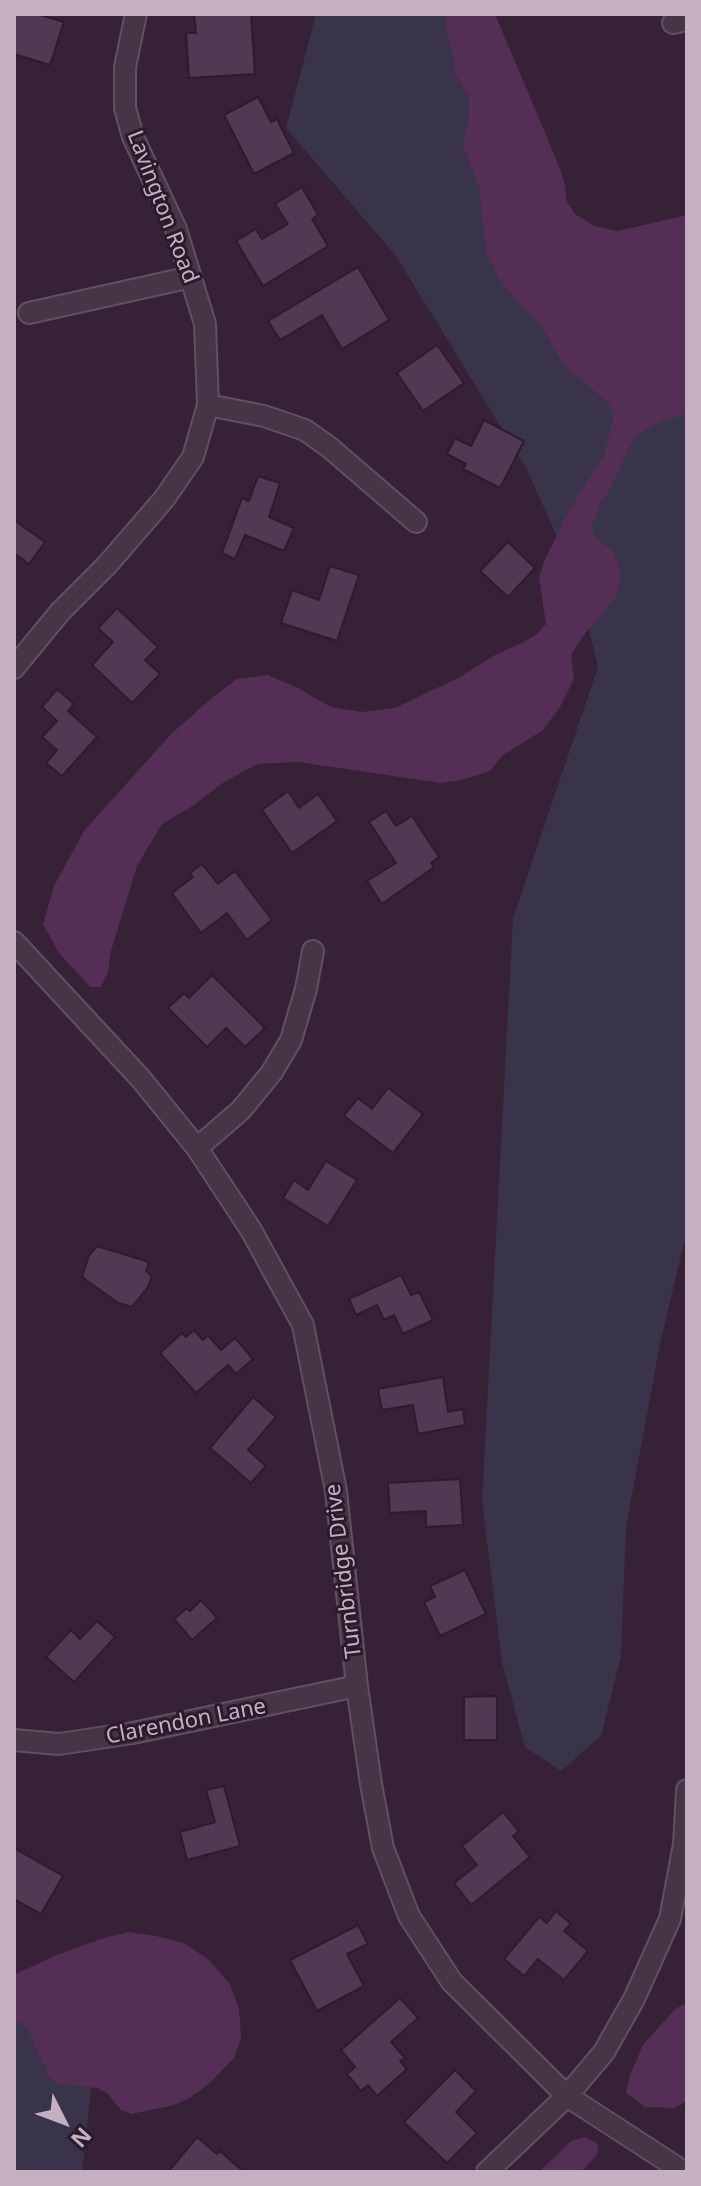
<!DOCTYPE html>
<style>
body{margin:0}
#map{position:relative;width:701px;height:2186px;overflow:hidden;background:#362136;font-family:"Noto Sans",sans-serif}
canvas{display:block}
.frame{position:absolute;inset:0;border:16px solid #c4afc3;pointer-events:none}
.north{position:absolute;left:24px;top:2082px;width:80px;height:80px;-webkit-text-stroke:6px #2b1a2b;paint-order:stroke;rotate:132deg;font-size:22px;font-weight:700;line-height:32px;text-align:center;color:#c4afc3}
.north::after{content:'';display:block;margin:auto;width:28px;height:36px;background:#c4afc3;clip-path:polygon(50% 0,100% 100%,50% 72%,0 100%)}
</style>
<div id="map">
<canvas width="701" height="2186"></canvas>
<div class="frame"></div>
<div class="north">N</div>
</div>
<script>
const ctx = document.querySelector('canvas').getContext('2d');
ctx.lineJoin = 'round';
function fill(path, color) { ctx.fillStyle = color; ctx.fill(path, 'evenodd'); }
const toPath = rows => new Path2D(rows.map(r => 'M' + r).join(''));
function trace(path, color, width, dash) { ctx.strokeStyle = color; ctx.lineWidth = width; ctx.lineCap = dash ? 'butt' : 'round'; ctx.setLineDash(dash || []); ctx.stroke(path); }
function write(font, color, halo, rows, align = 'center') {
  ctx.font = font + ' "Noto Sans",sans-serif'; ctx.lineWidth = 6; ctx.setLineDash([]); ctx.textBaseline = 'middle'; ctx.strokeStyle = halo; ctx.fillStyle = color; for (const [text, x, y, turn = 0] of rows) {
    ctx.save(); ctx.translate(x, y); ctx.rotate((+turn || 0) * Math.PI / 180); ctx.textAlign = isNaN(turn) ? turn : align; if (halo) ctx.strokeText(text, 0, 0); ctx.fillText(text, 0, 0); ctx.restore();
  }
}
fill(toPath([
 [316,14,472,14,523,173,687,344,687,1230,660,1344,626,1527,621,1656,601,1736,561,1771,525,1747,502,1662,482,1501,513,918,598,667,576,579,526,468,396,256,286,128],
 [14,1994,96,2045,82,2172,14,2172]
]), '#393449');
fill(toPath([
 [446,14,495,14,559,166,565,185,567,202,575,214,594,226,618,231,687,215,687,414,662,421,639,434,630,446,607,495,601,501,592,526,594,535,614,553,619,565,621,576,619,588,614,600,587,631,571,654,574,679,560,707,543,730,502,756,490,771,462,780,441,783,298,762,258,764,224,782,194,805,162,824,137,866,111,951,108,972,101,987,90,987,59,953,43,924,54,886,84,831,172,733,213,697,237,679,268,675,296,687,331,707,362,712,395,708,460,677,495,655,526,641,538,633,546,624,539,577,545,559,570,509,604,456,614,414,607,402,598,394,585,382,566,370,542,326,512,295,499,278,486,252,479,187,463,146,469,117,469,97,455,73,455,60,447,33],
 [129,1932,156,1936,184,1943,209,1960,230,1984,239,2008,241,2038,234,2058,209,2084,188,2099,174,2105,132,2114,121,2110,107,2093,97,2088,57,2084,51,2079,42,2061,27,2028,20,2022,14,2021,14,1975,54,1956,104,1938],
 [687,2002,687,2101,674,2108,645,2107,626,2093,630,2075,643,2045,674,2010],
 [585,2137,598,2144,597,2155,581,2172,539,2172,571,2141]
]), '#542e54');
const building = toPath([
 [14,14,37,14,64,22,50,65,14,54,14,14],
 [194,14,251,14,255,74,189,78,186,33,196,33,194,14],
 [258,97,271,122,277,119,294,153,254,174,224,115,258,97],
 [302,187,318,215,312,219,328,246,263,286,236,241,256,229,262,239,288,224,275,204,302,187],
 [358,267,389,320,342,349,322,315,280,340,268,321,358,267],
 [437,345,464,383,423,411,397,373,437,345],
 [484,420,524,441,500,488,463,469,466,464,447,454,455,438,471,446,484,420],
 [258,476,280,483,269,517,294,528,284,551,245,535,235,559,222,553,242,498,249,501,258,476],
 [14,520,45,542,29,564,14,553,14,520],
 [508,542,535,568,508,597,480,571,508,542],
 [330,566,359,575,337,641,281,623,292,590,319,600,330,566],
 [117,608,158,647,145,660,160,674,132,703,92,665,113,642,98,628,117,608],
 [57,689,74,704,68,711,97,737,62,776,46,763,57,750,42,737,57,721,42,707,57,689],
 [288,791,299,808,318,794,337,821,292,853,262,810,288,791],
 [386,811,396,826,412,816,439,857,431,863,434,867,382,904,367,881,396,863,369,822,386,811],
 [202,864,218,884,235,871,272,920,247,940,227,913,201,933,172,893,193,877,190,873,202,864],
 [212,975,265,1028,245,1047,226,1028,207,1047,168,1008,184,993,189,998,212,975],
 [388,1088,423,1114,393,1153,344,1116,358,1098,372,1109,388,1088],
 [326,1161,357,1180,328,1226,283,1198,294,1180,308,1190,326,1161],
 [97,1246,149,1262,146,1271,152,1276,148,1287,132,1307,118,1303,82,1277,89,1255,97,1246],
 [401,1275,411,1295,419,1292,433,1320,403,1334,394,1315,384,1320,377,1305,356,1315,349,1299,401,1275],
 [194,1330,203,1340,208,1335,221,1350,235,1338,253,1359,236,1374,228,1365,196,1393,160,1353,182,1333,186,1337,194,1330],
 [443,1377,448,1412,463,1409,465,1425,418,1434,413,1405,382,1410,378,1389,443,1377],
 [253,1397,276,1417,248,1450,266,1466,251,1483,210,1448,253,1397],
 [460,1479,463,1525,426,1527,426,1511,390,1513,388,1483,460,1479],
 [465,1570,486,1614,440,1636,424,1602,435,1597,430,1586,465,1570],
 [201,1600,217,1618,192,1640,174,1619,187,1608,190,1611,201,1600],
 [97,1621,115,1637,74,1682,46,1657,71,1630,80,1639,97,1621],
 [497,1696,497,1740,464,1740,464,1697,497,1696],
 [224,1786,240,1846,187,1860,180,1832,215,1822,206,1790,224,1786],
 [503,1812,519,1831,513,1836,530,1857,471,1905,454,1883,477,1865,462,1846,503,1812],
 [14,1848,63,1876,41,1914,14,1899,14,1848],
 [556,1911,571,1924,564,1931,588,1951,564,1980,538,1959,524,1976,504,1959,539,1917,547,1923,556,1911],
 [358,1925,368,1944,347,1954,364,1986,317,2011,290,1960,358,1925],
 [400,1998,418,2018,391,2042,405,2058,400,2061,407,2069,377,2096,368,2085,361,2091,347,2074,355,2067,341,2050,400,1998],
 [455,2070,476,2091,456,2112,477,2133,447,2163,404,2122,455,2070],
 [197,2137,217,2154,220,2151,244,2172,168,2172,197,2137]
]);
fill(building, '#523852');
trace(building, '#2d1c2d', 2);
const minor = toPath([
 [673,23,687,20],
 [29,313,191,277],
 [208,405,264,416,305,430,329,447,416,522],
 [14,668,60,612,107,565,164,499,193,457,208,405,205,324,176,229,133,137,125,108,125,67,136,14],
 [14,942,141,1079,197,1148,251,1230,303,1325,336,1491,357,1686,371,1784,383,1848,409,1916,452,1982,567,2096,684,2172],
 [197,1148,241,1110,272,1072,291,1040,306,989,313,951],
 [14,1740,59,1744,133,1733,357,1686],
 [487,2172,567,2096,604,2052,634,1999,670,1919,684,1844,687,1790]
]);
trace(minor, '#624f61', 24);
trace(minor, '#473447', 20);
write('22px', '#c4afc3', '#2b1a2b', [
 ["Lavington Road",162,207,69],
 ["Turnbridge Drive",344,1571,-97],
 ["Clarendon Lane",186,1722,-11]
]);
</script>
